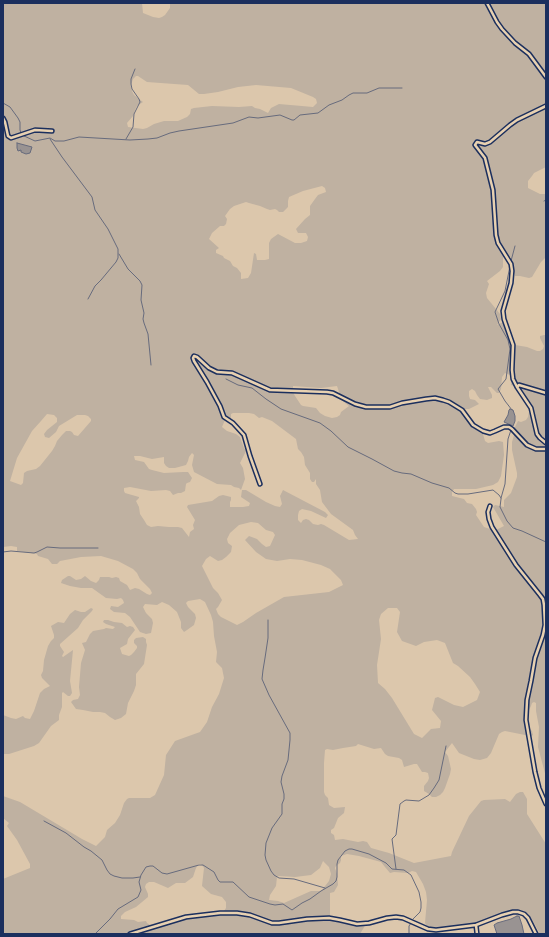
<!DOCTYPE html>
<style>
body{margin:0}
#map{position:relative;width:549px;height:937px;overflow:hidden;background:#dcc7ac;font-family:Caveat,sans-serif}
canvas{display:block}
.frame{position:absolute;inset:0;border:4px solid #1b2f5e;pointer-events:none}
</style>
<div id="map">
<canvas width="549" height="937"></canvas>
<div class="frame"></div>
</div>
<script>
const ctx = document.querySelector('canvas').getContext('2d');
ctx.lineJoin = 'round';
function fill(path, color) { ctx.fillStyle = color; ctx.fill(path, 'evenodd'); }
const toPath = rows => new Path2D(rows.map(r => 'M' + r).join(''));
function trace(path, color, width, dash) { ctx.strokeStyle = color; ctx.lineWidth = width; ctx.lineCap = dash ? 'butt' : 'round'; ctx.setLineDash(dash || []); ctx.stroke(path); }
fill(toPath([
 [3,3,142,3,143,13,153,17,159,18,162,17,165,15,170,8,170,4,171,3,546,3,546,167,534,173,532,176,528,181,528,188,540,194,546,194,546,257,541,262,532,277,529,278,520,276,515,276,511,257,504,256,503,258,503,267,500,271,487,281,489,284,486,293,487,298,500,314,501,319,497,325,506,321,510,329,515,345,527,347,537,351,540,351,543,349,544,346,540,338,540,336,544,335,546,335,546,777,538,747,539,727,536,711,536,703,534,702,532,703,531,706,528,712,527,723,529,728,532,731,533,735,530,737,525,735,505,731,502,732,499,734,491,753,487,758,480,760,474,759,459,753,452,743,445,752,448,756,451,769,450,774,445,788,443,792,440,795,436,797,432,797,429,794,424,791,424,786,428,781,429,778,428,773,425,772,422,772,417,764,414,764,404,767,402,760,399,758,388,756,385,754,381,748,374,749,358,744,356,746,343,748,333,750,327,749,325,750,324,763,324,792,325,795,328,798,329,805,334,808,345,807,344,813,338,818,334,828,331,830,331,833,334,835,335,840,343,839,358,842,363,841,367,842,371,848,389,853,414,863,451,856,452,852,469,816,481,801,484,800,505,799,510,802,516,794,520,792,523,792,527,799,527,814,546,844,546,934,540,934,529,914,521,910,510,911,491,920,470,926,433,929,427,926,425,923,427,900,426,892,423,884,416,872,412,871,408,873,394,872,390,873,385,867,381,862,359,856,347,854,341,856,341,860,340,863,336,866,335,868,337,874,338,885,334,892,330,893,330,919,358,925,366,924,360,934,3,934,3,879,30,868,30,864,17,840,7,826,9,823,3,818,3,796,20,802,82,839,96,846,105,837,107,830,115,823,120,815,124,803,127,799,129,798,150,798,155,795,164,775,166,755,175,741,200,732,207,722,212,707,219,694,224,678,222,668,216,662,217,652,214,636,213,622,211,615,205,602,200,599,188,601,186,603,188,607,195,614,196,618,194,625,187,630,184,632,181,628,181,622,177,612,169,605,162,602,157,605,145,604,143,607,146,613,152,619,153,623,151,633,146,634,140,632,130,617,125,613,114,612,110,609,111,606,118,607,124,603,123,600,121,598,117,599,106,598,92,588,81,588,70,586,61,583,62,580,68,576,70,576,76,580,81,579,85,576,91,581,96,583,99,580,100,577,109,577,112,578,116,577,119,578,120,581,127,585,130,590,135,588,139,589,147,594,150,595,152,593,150,589,140,579,137,573,133,569,118,561,101,556,81,557,60,561,57,564,52,564,48,559,38,556,37,554,17,551,17,547,11,546,3,547],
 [136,76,138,76,147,82,188,85,199,94,204,94,218,92,238,87,256,85,291,88,313,97,316,99,317,103,313,107,279,104,271,108,268,113,260,109,255,108,252,106,239,107,212,106,194,108,191,109,190,114,187,117,178,121,164,121,154,124,147,128,143,129,128,127,127,123,133,116,135,110,137,106,143,102,134,95,132,91,131,85,133,79],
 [322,186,325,188,326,192,318,195,315,199,310,206,310,215,305,219,296,229,298,233,306,233,308,237,307,241,301,243,295,243,278,234,271,239,269,243,269,259,265,260,257,260,256,254,254,253,251,273,248,278,241,279,241,273,237,268,233,266,230,261,224,258,223,256,216,253,216,250,219,248,209,239,212,233,220,226,224,226,226,224,227,219,225,216,230,209,234,206,246,202,249,203,260,206,267,209,270,210,275,209,277,210,279,212,283,212,288,207,288,201,289,197,303,191],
 [505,373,510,375,512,378,511,385,514,386,520,394,527,404,529,412,528,417,526,420,521,422,518,421,514,429,515,432,512,442,512,450,517,473,517,477,511,493,504,500,504,507,495,505,493,507,504,526,496,530,490,529,484,527,476,515,477,512,476,509,472,504,467,503,464,499,452,496,452,492,454,489,476,489,493,485,498,482,501,476,504,455,503,442,499,441,488,443,485,441,483,434,484,432,479,431,471,426,461,409,469,409,479,404,475,400,470,399,469,396,469,391,472,389,475,391,477,395,480,399,487,400,492,398,492,395,488,387,491,387,497,393,499,393,501,389,502,377],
 [293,386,321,388,337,386,339,392,340,399,349,406,341,412,340,415,337,417,332,418,325,416,320,413,316,408,303,406,301,405,295,396,293,392],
 [233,413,249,413,254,414,259,418,262,417,272,421,296,439,298,449,301,452,304,457,305,465,310,473,310,479,312,482,314,482,316,479,316,484,320,490,322,502,331,514,353,530,355,535,358,539,349,540,324,525,321,524,318,525,313,524,309,520,306,519,303,520,301,523,298,520,298,515,299,511,302,509,311,511,326,518,328,515,325,512,283,490,280,496,282,504,280,507,275,506,266,502,246,490,242,490,241,497,250,503,249,506,243,507,230,507,230,502,231,500,231,497,223,495,219,496,212,501,188,505,187,507,195,520,193,525,194,529,190,532,189,537,182,528,178,527,169,527,158,526,151,527,147,525,144,520,140,514,139,507,136,501,139,498,139,497,125,493,124,491,124,488,130,487,151,491,166,490,170,491,173,495,178,493,181,493,185,491,186,484,187,483,190,482,192,478,188,472,183,472,164,473,152,470,149,469,144,462,135,460,134,456,140,456,152,459,164,457,164,463,166,466,169,468,175,468,186,465,188,461,189,457,192,453,194,455,192,465,194,472,217,484,231,485,234,487,239,488,241,490,245,479,243,468,240,463,246,451,244,448,241,440,240,437,236,434,227,431,222,427,225,420,231,418,231,414],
 [47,414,54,415,57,418,57,422,47,430,44,434,45,437,49,438,56,432,59,426,77,415,85,415,88,416,91,419,91,421,78,436,74,435,72,432,70,431,66,431,62,435,57,441,55,446,52,451,40,466,36,469,27,471,24,473,23,483,21,485,10,481,17,458,32,431,41,421],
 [251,522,258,523,266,530,273,532,275,535,270,546,266,547,262,544,257,539,249,536,245,540,256,552,266,559,277,561,290,559,302,560,321,565,330,569,341,580,343,585,329,592,284,597,256,613,243,622,237,625,221,617,218,614,216,609,218,607,222,600,218,593,213,588,202,566,206,559,210,556,218,561,222,560,226,557,231,552,232,546,228,543,227,539,230,533,239,525],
 [388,608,397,608,400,612,397,632,402,641,416,646,424,642,437,640,445,643,453,663,458,666,470,677,475,684,480,692,477,700,463,707,454,705,438,697,435,698,432,710,441,721,440,728,431,729,422,738,414,734,392,698,385,689,378,683,377,665,381,639,379,620,381,614],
 [323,861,329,867,331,874,329,881,322,890,320,891,311,891,284,903,278,901,269,900,270,895,276,886,277,877,279,876,295,877,311,875,320,868],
 [199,864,201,864,204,868,202,886,211,894,222,897,226,902,226,908,224,911,185,916,153,927,147,923,146,921,138,922,134,920,121,919,121,916,125,912,136,907,148,897,148,894,145,887,146,884,149,882,154,882,168,888,176,883,185,883,193,877,196,868],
 [91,608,93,609,92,611,83,620,78,628,60,644,60,646,64,652,62,656,63,657,73,650,70,681,72,693,70,696,68,696,63,692,62,693,62,707,59,715,59,720,51,726,39,743,34,746,9,754,4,754,3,753,3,715,11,718,16,719,23,716,25,718,30,719,34,711,40,693,44,689,50,686,42,678,41,675,43,671,44,660,48,646,51,641,54,638,54,635,51,626,58,622,64,623,70,614,75,610,81,612,85,612],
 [104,620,108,620,114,622,122,623,127,627,130,626,133,627,135,630,128,639,127,644,120,648,122,654,129,656,131,655,134,652,137,648,137,646,134,643,134,640,136,638,143,637,146,639,146,642,147,645,144,664,136,674,136,685,134,691,128,703,126,714,121,718,115,720,110,717,105,713,100,712,93,712,83,710,76,709,71,702,73,700,78,699,80,695,79,687,81,663,85,650,82,643,86,642,90,634,93,631,104,629,106,628,113,629,115,627,106,624,103,622]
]), '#bfb1a1');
const water = toPath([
 [17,143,32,147,30,153,26,154,21,152,21,150,18,151,17,148,17,143],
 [510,409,513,410,515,416,515,421,513,426,504,422,508,415,509,410,510,409],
 [517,916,519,916,522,925,524,934,497,934,494,925,497,923,511,919,517,916]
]);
fill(water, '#999392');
trace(water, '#676b7d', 1);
trace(toPath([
 [3,103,10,107,18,118,20,122,20,130,21,133],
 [22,135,35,141,50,138,55,141,64,141,79,137,130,140,148,139,157,138,170,133,179,131,233,123,249,117,258,118,280,115,292,120,294,120,300,115,318,113,329,105,342,100,349,95,353,93,367,93,379,88,402,88],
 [50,139,62,157,92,197,95,210,108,229,118,249,118,258,116,262,101,280,95,286,88,299],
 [126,139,133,127,134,114,140,102,139,99,132,89,131,84,131,79,135,69],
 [544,201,546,200],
 [119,254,128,269,140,281,142,285,141,300,144,313,143,319,144,323,148,334,151,365],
 [511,261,515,246],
 [510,266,505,291,495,312,499,324,508,340,510,349,506,379,498,389,505,401,512,410],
 [226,379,238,385,252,388,266,399,281,409,320,423,331,431,348,447,372,459,394,471,402,473,411,474,432,483,449,488,455,493,458,494,468,494,493,490,499,495,501,498],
 [511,430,508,439,505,484,501,498,501,499,500,507,507,521,513,528,522,531,546,542],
 [3,552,11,551,34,553,37,552,47,547,60,548,98,548],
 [268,620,268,638,265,658,263,670,262,679,269,695,290,733,290,740,288,760,282,776,281,782,284,794,284,799,282,804,282,814,272,828,266,843,265,855,266,860,271,871,274,875,279,878,294,879,325,888],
 [44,821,66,833,84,847,91,851,102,860,107,870,110,874,114,876,122,878,133,878,140,877],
 [396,869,392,839,396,835,400,804,404,801,406,800,419,801,429,795,434,788,439,780,446,746],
 [95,934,110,919,118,909,138,897,141,890,139,882,141,875,146,867,150,866,153,866,162,873,167,874,199,865,203,865,214,872,218,880,220,882,233,882,249,897,270,904,275,905,283,904,292,910,302,903,310,899,321,891,333,884,336,881,337,877,337,864,338,860,345,851,349,849,352,849,369,854,386,863,392,869,404,870,411,875,419,892,421,902,421,908,420,912,413,919],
 [409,934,409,926,411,923]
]), '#676b7d', 1);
const minor = toPath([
 [487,3,497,22,502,29,515,43,529,54,546,77],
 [546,106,517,120,510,125,490,142,485,144,477,142,475,145,485,158,493,190,496,235,498,243,511,264,512,271,511,283,503,311,504,319,513,345,512,370,513,379,517,387,531,408,537,434,540,438,546,443],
 [3,118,5,122,8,136,11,138,35,130,52,131],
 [517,387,519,385,546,393],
 [260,484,250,456,244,435,233,423,224,417,220,406,207,382,194,361,193,358,194,356,197,357,209,368,217,372,232,373,270,390,327,392,333,393,355,404,366,407,390,407,402,403,426,399,435,398,443,400,449,402,462,410,473,425,483,431,490,433,495,431,504,427,509,427,512,429,527,445,536,449,546,449],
 [490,506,488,512,489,519,492,527,516,565,540,595,543,599,544,605,545,625,543,635,535,658,531,681,527,700,526,720,535,772,539,788,546,804],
 [476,925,477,934],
 [130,934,186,917,220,913,237,913,250,915,272,923,279,923,307,919,329,918,340,920,357,924,369,923,387,918,396,917,403,918,428,929,436,930,476,925,502,915,513,912,518,912,524,914,528,918,536,934]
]);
trace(minor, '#1b2f5e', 5.5);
trace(minor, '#e8d1b1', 2.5);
</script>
